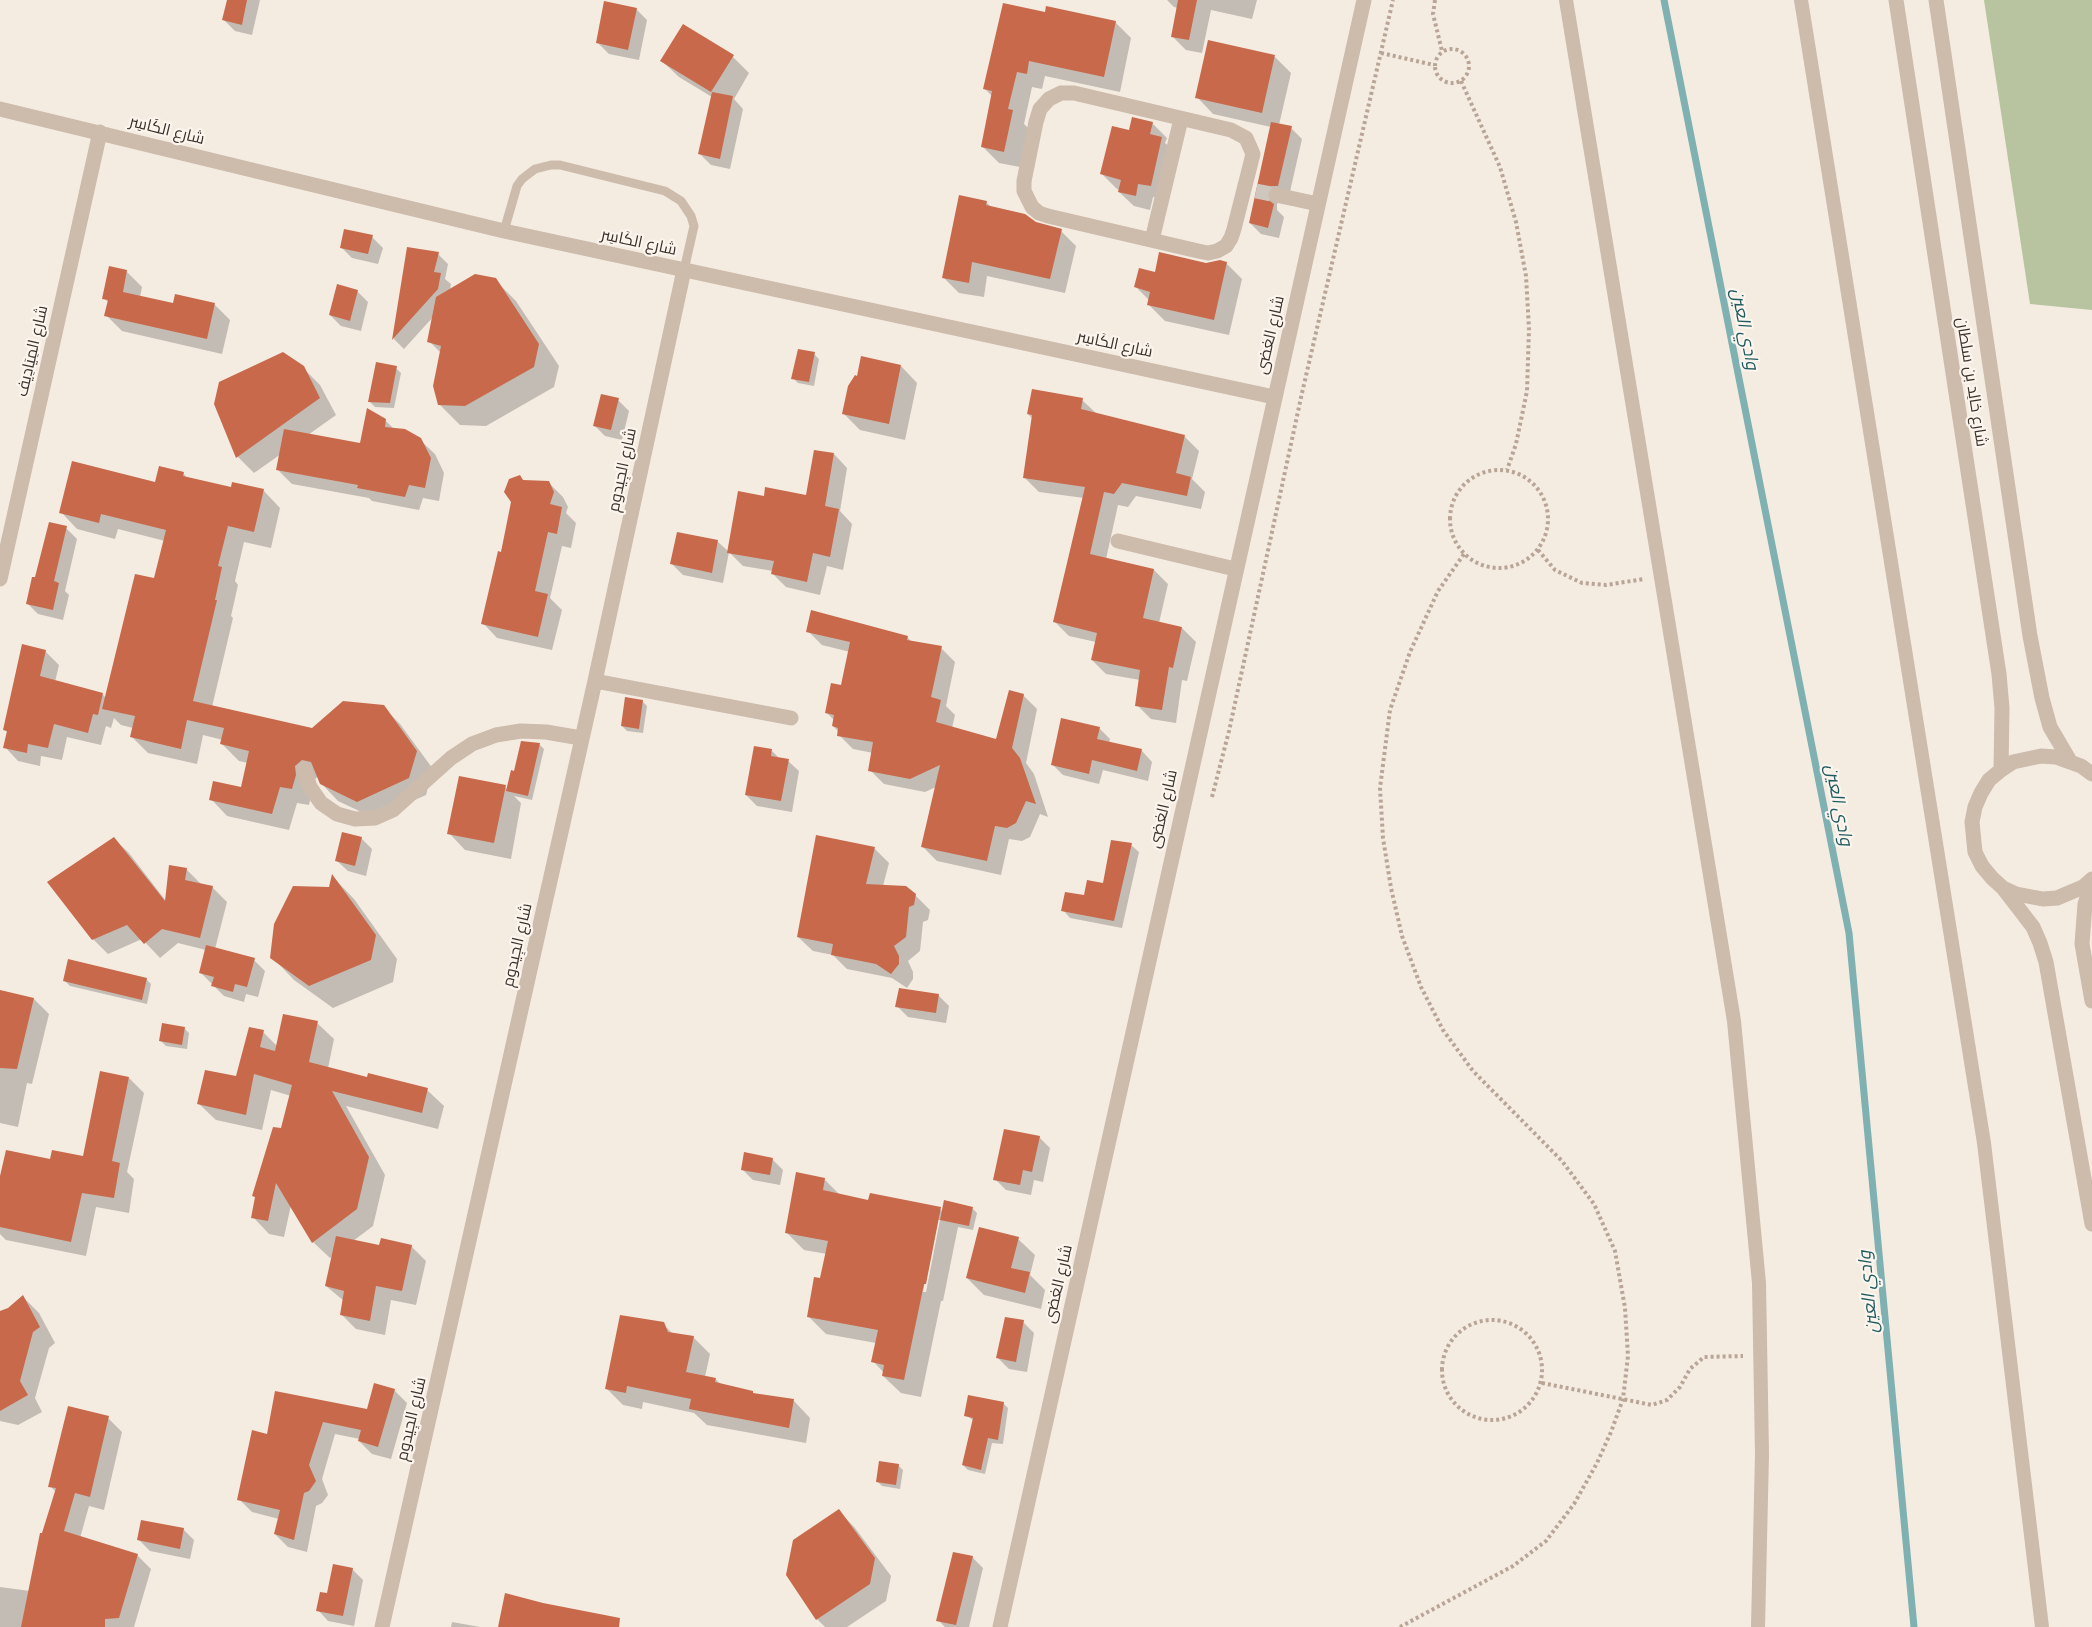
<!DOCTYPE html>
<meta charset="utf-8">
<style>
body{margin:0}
canvas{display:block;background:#f4ebe1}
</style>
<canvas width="2092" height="1627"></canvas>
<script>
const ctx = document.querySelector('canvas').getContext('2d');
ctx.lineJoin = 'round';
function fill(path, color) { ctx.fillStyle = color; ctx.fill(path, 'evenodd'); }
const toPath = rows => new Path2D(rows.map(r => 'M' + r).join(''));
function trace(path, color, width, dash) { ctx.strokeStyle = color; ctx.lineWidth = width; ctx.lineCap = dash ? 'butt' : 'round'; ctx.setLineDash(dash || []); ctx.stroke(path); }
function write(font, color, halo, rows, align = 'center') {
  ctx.font = font + ' Lato,Cairo,sans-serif'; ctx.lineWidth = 4.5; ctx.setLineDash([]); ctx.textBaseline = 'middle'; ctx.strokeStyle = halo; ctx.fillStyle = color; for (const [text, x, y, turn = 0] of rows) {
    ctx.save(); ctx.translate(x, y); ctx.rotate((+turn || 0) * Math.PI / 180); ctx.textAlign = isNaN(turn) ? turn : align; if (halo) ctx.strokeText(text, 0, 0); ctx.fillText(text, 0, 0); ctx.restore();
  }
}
fill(toPath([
 [1984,0,2092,0,2092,310,2030,304]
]), '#b8c4a0');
fill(toPath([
 [228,0,260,0,252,35,235,31,224,20],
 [1167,0,1257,0,1252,19,1211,10,1202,53,1186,50,1173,37,1178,8,1174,7],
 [636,9,647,20,639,60,609,54,598,43],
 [1046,14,1115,22,1131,38,1120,92,1045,76,1042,89,1032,87,1024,124,1028,128,1020,167,999,163,983,147,993,97,985,89],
 [733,57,749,73,734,99,743,109,730,169,711,165,700,154,712,97,679,77,662,61],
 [1275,57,1291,73,1279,125,1291,128,1302,139,1289,196,1284,196,1277,204,1277,210,1284,217,1279,238,1261,234,1250,223,1271,127,1213,114,1197,97],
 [1152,123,1167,138,1165,143,1176,153,1165,200,1153,197,1150,210,1134,206,1119,192,1120,190,1117,189,1102,174,1130,131],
 [986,202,992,208,1061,231,1076,246,1065,293,987,276,984,297,959,293,944,278],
 [372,237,383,248,378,264,352,258,341,247],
 [408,249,438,254,448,264,445,279,451,284,450,290,495,280,516,301,559,366,554,387,486,426,460,425,439,404,441,353,429,341,434,316,404,349,394,339],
 [1226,263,1242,279,1229,335,1165,321,1149,305,1150,301,1136,287,1156,274,1206,264],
 [126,271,142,287,140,297,175,305,214,304,230,320,222,354,122,331,106,315,109,303,104,298],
 [357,291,368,302,361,331,341,326,330,315],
 [814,354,819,359,814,386,798,383,793,378],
 [901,366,917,383,905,440,860,430,844,414],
 [303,368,320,385,336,415,308,435,361,445,385,420,395,430,420,440,435,454,444,473,439,501,423,498,419,510,372,501,369,498,292,484,278,470,281,454,254,473,238,457,216,404],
 [396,368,401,373,394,408,375,407,370,402],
 [618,400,629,411,622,440,605,436,594,425],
 [1082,400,1097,414,1185,437,1199,451,1192,479,1205,492,1201,509,1136,496,1128,507,1118,505,1106,559,1154,570,1168,584,1159,623,1182,628,1196,642,1187,681,1182,680,1176,723,1151,719,1137,705,1140,680,1106,674,1092,660,1096,642,1069,636,1055,622,1084,498,1039,492,1025,478,1033,419,1028,414],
 [834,454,847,468,840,511,852,524,843,570,827,566,820,595,786,587,772,573,773,571,743,566,729,552,765,498,808,497],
 [183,473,188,479,233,489,264,491,280,508,271,548,244,542,235,581,238,585,231,616,233,618,212,707,312,729,383,707,400,724,433,769,426,795,374,818,338,801,321,783,318,776,311,784,312,792,309,805,297,803,289,830,227,816,211,799,242,789,248,763,239,761,222,744,223,740,203,735,197,764,148,753,131,736,133,728,121,725,114,718,111,728,106,726,101,745,67,737,62,760,41,756,40,766,18,761,5,747,8,733,4,729,45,651,59,665,55,682,103,695,107,699,156,580,165,541,118,529,115,539,77,529,61,512,156,484],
 [520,477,525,482,548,482,563,497,568,507,566,513,576,523,571,548,562,546,550,598,562,610,552,650,497,638,483,623],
 [66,528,77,539,65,591,69,595,63,620,38,614,27,603,37,579],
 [678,533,718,542,729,552,723,583,683,575,672,564],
 [808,631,907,637,912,642,941,648,955,662,946,706,955,715,952,728,997,741,1023,695,1037,709,1026,763,1034,774,1048,817,1040,814,1030,837,1022,841,1009,839,1001,875,937,861,923,847,936,787,925,792,884,784,870,770,873,753,853,749,839,735,839,732,833,726,834,720,827,713,842,687,850,652,822,645],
 [642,701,647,706,643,733,627,731,622,726],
 [1099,728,1110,739,1109,743,1142,751,1152,762,1148,781,1103,770,1099,784,1063,775,1052,764],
 [539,744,544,749,532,800,514,796,521,803,511,859,465,850,449,833,505,787,508,790,515,773],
 [772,751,780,759,788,761,799,771,792,812,757,806,746,795],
 [361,838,372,849,366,876,348,871,337,861],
 [114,839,129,853,166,901,186,869,201,884,212,887,227,902,215,949,254,960,265,971,258,997,246,994,244,1002,224,996,201,973,206,950,178,943,160,958,142,939,108,954,93,939],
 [1131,845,1139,852,1122,928,1070,918,1063,910,1104,885],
 [874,848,889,863,883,886,915,895,930,910,928,920,923,922,920,951,908,961,913,972,913,979,907,988,892,978,847,969,833,955,813,951,798,937],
 [333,877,354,899,397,959,393,982,333,1008,294,980,272,957,330,888],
 [146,979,151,984,147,1004,70,986,65,981],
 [0,991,34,999,49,1014,32,1084,27,1083,18,1127,0,1123],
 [938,995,949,1006,946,1023,908,1017,897,1006],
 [317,1023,334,1039,328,1068,368,1079,427,1090,444,1106,438,1129,346,1106,385,1175,373,1226,353,1241,381,1247,411,1246,426,1261,416,1305,391,1300,385,1335,356,1329,341,1314,344,1301,326,1286,333,1256,330,1258,313,1242,291,1205,284,1237,269,1234,253,1217,257,1199,254,1196,282,1130,291,1096,271,1090,262,1130,216,1120,199,1104,237,1078,263,1032,277,1046],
 [184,1028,189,1033,187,1049,166,1046,161,1041],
 [129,1078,144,1093,127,1172,134,1179,129,1213,96,1207,86,1256,6,1240,0,1234,0,1179,51,1161,84,1158],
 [1039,1137,1050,1148,1043,1182,1034,1180,1031,1195,1006,1190,995,1179],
 [772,1159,783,1170,780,1185,753,1180,742,1169],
 [824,1179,841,1196,869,1202,940,1209,943,1212,972,1208,977,1213,973,1230,958,1227,943,1301,941,1301,921,1397,901,1393,883,1376,884,1373,873,1361,876,1343,826,1334,809,1317,821,1280,827,1254,804,1250,786,1232],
 [937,1220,940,1220,926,1292,923,1292],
 [1018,1239,1035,1255,1030,1275,1045,1290,1041,1309,984,1295,967,1278],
 [23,1297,39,1313,55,1343,49,1348,35,1398,42,1412,18,1425,0,1421,0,1316],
 [1023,1322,1034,1333,1027,1372,1009,1369,998,1358],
 [663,1324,673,1334,693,1337,710,1354,705,1377,715,1379,722,1385,752,1392,755,1395,794,1401,810,1418,806,1443,707,1425,694,1413,643,1402,642,1409,623,1405,606,1388],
 [394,1390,407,1403,391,1459,372,1454,359,1441,360,1439,335,1434,322,1479,328,1495,322,1503,316,1506,307,1552,288,1547,275,1534,279,1519,252,1512,239,1499,268,1435,368,1410],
 [1003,1403,1008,1408,1003,1444,992,1443,985,1474,968,1470,963,1465,974,1421,966,1415],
 [108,1418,122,1432,104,1510,89,1506,80,1538,137,1555,151,1569,134,1627,0,1627,0,1587,30,1591,56,1492,50,1486],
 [898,1465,903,1470,900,1489,882,1486,877,1481],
 [839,1511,855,1528,891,1576,886,1601,847,1627,825,1627,817,1619],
 [183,1529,194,1540,190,1559,150,1551,139,1540],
 [972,1557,983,1568,969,1627,945,1627,938,1620],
 [352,1569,363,1580,354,1626,328,1621,318,1610,328,1595],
 [452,1622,480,1627,451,1627]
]), '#0003');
trace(toPath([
 [1664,0,1849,933,1914,1627]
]), '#7fb0b2', 7);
fill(toPath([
 [227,0,247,0,242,25,222,20],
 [1178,0,1197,0,1189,40,1171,37],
 [604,1,637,8,628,50,596,43],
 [1003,3,1045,12,1046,6,1116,21,1104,77,1029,61,1027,74,1017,72,1008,109,1013,110,1004,152,981,147,992,91,983,89],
 [683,24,734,55,711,92,660,61],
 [1208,40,1275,55,1262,113,1195,98],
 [712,92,733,96,720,159,698,154],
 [1132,117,1153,122,1150,134,1162,137,1151,186,1138,184,1136,196,1118,192,1121,180,1100,174,1112,126,1129,130],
 [1271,122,1292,126,1278,186,1272,186,1267,192,1267,199,1274,204,1268,228,1249,223],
 [959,195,987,201,986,205,1025,214,1036,222,1062,229,1050,279,972,262,969,283,942,278],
 [344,229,373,235,368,254,340,248],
 [407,247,439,252,434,272,441,273,438,289,392,340],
 [1159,252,1206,263,1220,260,1227,262,1214,320,1147,305,1150,292,1134,287,1139,268,1155,272],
 [109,266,127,270,123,292,173,303,175,294,215,303,207,339,104,316,108,300,102,299],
 [475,274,496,278,539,344,534,367,465,406,438,405,433,386,441,346,427,342,436,297],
 [337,284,358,290,350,321,329,315],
 [798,349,815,352,809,382,791,379],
 [283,352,304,366,320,398,236,458,214,404,219,382],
 [861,356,901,365,889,424,842,414,848,386,855,375,857,376],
 [376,362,397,366,390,403,368,402],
 [1032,389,1083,398,1081,409,1185,435,1176,473,1191,477,1187,496,1122,483,1114,494,1104,492,1090,554,1154,569,1143,618,1182,627,1173,668,1169,667,1162,710,1135,706,1140,670,1091,660,1097,633,1053,622,1085,487,1023,478,1032,415,1027,414],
 [601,394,619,398,611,430,593,426],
 [367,408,386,419,385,427,405,429,421,438,431,458,425,488,409,485,405,497,357,488,358,485,276,470,284,429,360,443],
 [814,450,834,453,825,506,839,509,830,557,813,553,807,582,771,574,774,561,727,553,738,491,764,496,765,487,806,495],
 [72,461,155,482,159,466,184,472,183,476,231,487,232,482,264,489,254,532,228,526,218,566,222,567,215,600,217,600,193,701,312,728,343,701,384,705,417,751,409,778,357,802,320,784,311,762,302,760,295,766,296,775,292,789,280,787,272,814,209,800,213,781,241,787,249,751,220,744,224,728,187,720,181,749,130,737,135,716,102,709,135,574,154,578,166,530,101,514,99,523,59,513],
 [520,475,523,480,549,481,554,492,550,504,562,507,557,534,548,532,535,591,548,594,538,637,481,624,498,551,501,552,511,502,504,492,509,479],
 [49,522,67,526,54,581,59,583,53,610,26,604,32,577,35,577],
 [677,532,718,540,712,573,670,564],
 [811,610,908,636,907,640,942,646,931,697,941,700,936,722,996,739,1009,690,1024,694,1012,748,1020,758,1036,804,1026,801,1016,823,1007,828,995,826,987,861,921,847,940,765,910,779,868,771,873,742,837,736,838,728,832,726,834,715,825,713,831,683,841,685,850,642,806,632],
 [22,644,46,650,40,676,103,693,98,715,93,714,88,733,54,724,48,748,28,744,27,753,3,748,7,731,3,730],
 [625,697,643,700,639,729,621,726],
 [1061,718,1100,727,1097,739,1142,749,1137,771,1092,760,1089,774,1051,765],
 [521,741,540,743,528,796,506,791,511,770,514,771],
 [754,746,772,749,771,756,789,759,781,801,745,795],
 [459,776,506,785,494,843,447,834],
 [342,832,362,837,355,866,335,861],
 [816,835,875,847,866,884,906,886,916,894,914,905,909,907,906,937,894,946,899,956,899,964,891,974,876,964,831,955,833,944,797,937],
 [114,837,165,901,169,865,187,868,185,880,213,886,200,938,162,929,144,944,127,925,92,940,47,882],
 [1111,840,1132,843,1114,921,1061,911,1065,892,1084,895,1087,880,1103,883],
 [332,874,376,935,371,960,309,986,270,958,274,924,293,886,329,887],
 [206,945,255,958,247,987,235,984,233,992,211,986,214,977,199,973],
 [68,959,147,978,142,1000,63,981],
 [899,988,939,994,936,1013,895,1007],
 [0,990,34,998,17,1069,0,1068],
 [283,1014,318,1021,309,1062,367,1077,368,1073,428,1088,422,1113,332,1091,369,1157,357,1209,312,1243,276,1183,268,1221,251,1218,255,1197,252,1196,273,1127,281,1128,292,1085,254,1074,246,1115,197,1104,205,1070,236,1076,249,1027,264,1030,260,1047,275,1051],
 [162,1023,185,1027,182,1045,159,1041],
 [100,1071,129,1077,112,1161,120,1163,114,1198,82,1193,71,1242,0,1227,0,1176,6,1150,50,1159,52,1150,83,1156],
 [1004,1129,1040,1136,1032,1172,1023,1170,1020,1185,993,1180],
 [744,1152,773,1158,770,1175,741,1170],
 [796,1172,825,1178,823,1190,868,1200,870,1193,941,1207,926,1284,924,1284,904,1380,882,1376,884,1365,871,1362,878,1330,807,1317,814,1277,820,1278,828,1241,785,1233],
 [944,1200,973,1207,969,1226,940,1220],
 [979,1227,1019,1237,1011,1268,1030,1272,1025,1293,966,1278],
 [336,1236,379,1245,381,1238,412,1245,402,1291,376,1286,370,1321,340,1315,344,1291,325,1286],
 [23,1295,40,1327,33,1332,20,1381,28,1395,0,1411,0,1311,8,1308],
 [620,1315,664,1322,668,1332,694,1336,686,1372,716,1378,715,1382,753,1391,753,1393,794,1399,789,1428,689,1409,691,1399,627,1386,626,1393,605,1389],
 [1005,1317,1024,1320,1016,1362,996,1358],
 [374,1383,395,1389,378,1447,358,1441,361,1430,323,1422,309,1465,316,1481,309,1491,304,1493,294,1540,274,1534,280,1510,237,1500,252,1430,267,1434,275,1391,367,1409],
 [968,1395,1004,1402,998,1440,988,1438,981,1470,962,1465,973,1418,964,1416],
 [68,1406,109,1416,90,1497,75,1493,64,1531,138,1554,119,1618,105,1619,105,1627,21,1627,40,1533,42,1533,56,1488,48,1487],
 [879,1461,899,1464,896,1485,876,1482],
 [839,1509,875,1558,870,1584,816,1620,786,1575,793,1540],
 [141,1520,184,1528,180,1549,137,1540],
 [953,1552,973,1556,956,1625,936,1621],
 [333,1564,353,1568,343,1616,316,1611,320,1592,327,1593],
 [505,1593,543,1603,620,1618,619,1627,498,1627]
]), '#c8694b');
trace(toPath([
 [1256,191,1276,195]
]), '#cfc6bd', 15, [15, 8]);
trace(toPath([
 [1435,0,1433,14,1442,51],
 '1435 66a17 17 0 1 1 34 0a17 17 0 1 1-34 0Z',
 [1381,53,1434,65],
 [1461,81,1500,167,1516,222,1526,276,1529,329,1527,391,1516,444,1507,470],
 '1450 519a49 49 0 1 1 98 0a49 49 0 1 1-98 0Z',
 [1538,550,1555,570,1582,583,1606,585,1644,579],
 [1212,797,1229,731,1302,393,1393,0],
 '1442 1370a50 50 0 1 1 100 0a50 50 0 1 1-100 0Z',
 [1542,1383,1652,1405,1667,1400,1680,1387,1690,1369,1704,1357,1743,1356],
 [1400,1627,1513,1566,1546,1541,1574,1504,1597,1463,1611,1432,1623,1399,1628,1356,1625,1308,1615,1251,1594,1204,1562,1161,1473,1071,1443,1030,1421,987,1402,936,1391,888,1383,838,1380,788,1390,710,1410,652,1438,591,1464,554]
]), '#b9a596', 4, [3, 3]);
trace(toPath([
 [504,231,517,186,522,179,535,169,551,165,560,165,665,191,681,201,691,216,694,226,684,270]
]), '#cdbbac', 9);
trace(toPath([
 [1566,0,1734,1021,1759,1283,1762,1454,1758,1627],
 [1801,0,1984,1143,2042,1627]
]), '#cdbbac', 14);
trace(toPath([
 [1061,93,1074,93,1231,130,1246,138,1253,154,1251,162,1234,229,1231,238,1226,246,1217,251,1208,253,1198,251,1048,216,1039,213,1032,207,1024,191,1024,181,1036,122,1040,109,1049,99,1061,93],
 [0,109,504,231,1274,397],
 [1276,195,1318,204],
 [1152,240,1181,119],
 [1118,541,1235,569],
 [0,579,100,132],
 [595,681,791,718],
 [304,769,310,787,321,803,337,814,355,819,375,818,393,810,451,758,472,744,496,735,521,731,546,732,581,738],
 [382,1627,595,681,684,270],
 [1000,1627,1364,0]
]), '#cdbbac', 15);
trace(toPath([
 [1896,0,1999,674,2002,708,2001,770],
 [1936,0,2030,636,2042,698,2050,727,2070,761],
 [2092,774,2081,766,2056,757,2041,756,2013,762,2001,770,1989,780,1981,793,1975,807,1972,822,1975,852,1982,866,1992,878,2003,888,2016,894,2043,899,2057,898,2083,887,2092,879],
 [2092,884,2085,904,2082,944,2092,1001],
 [2003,888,2033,927,2040,943,2046,962,2092,1224]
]), '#cdbbac', 15);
write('16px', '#3b302b', '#fbf5ee', [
 ["شارع الكَاسِر",167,130,14],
 ["شارع الكَاسِر",639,242,12],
 ["شارع الغضى",1270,335,-77],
 ["شارع الكَاسِر",1115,344,12],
 ["شارع المِيَادِيف",32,351,-77],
 ["شارع خالِد بن سلطان",1972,382,81],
 ["شارع الجِيدوم",622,470,-78],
 ["شارع الغضى",1163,809,-77],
 ["شارع الجِيدوم",517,945,-77],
 ["شارع الغضى",1058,1284,-77],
 ["شارع الجِيدوم",411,1419,-77]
]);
write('italic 18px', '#1f5a5e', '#fbf5ee', [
 ["وادي العين",1745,329,79],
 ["وادي العين",1839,805,79],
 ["وادي العين",1868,1292,-95]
]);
</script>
